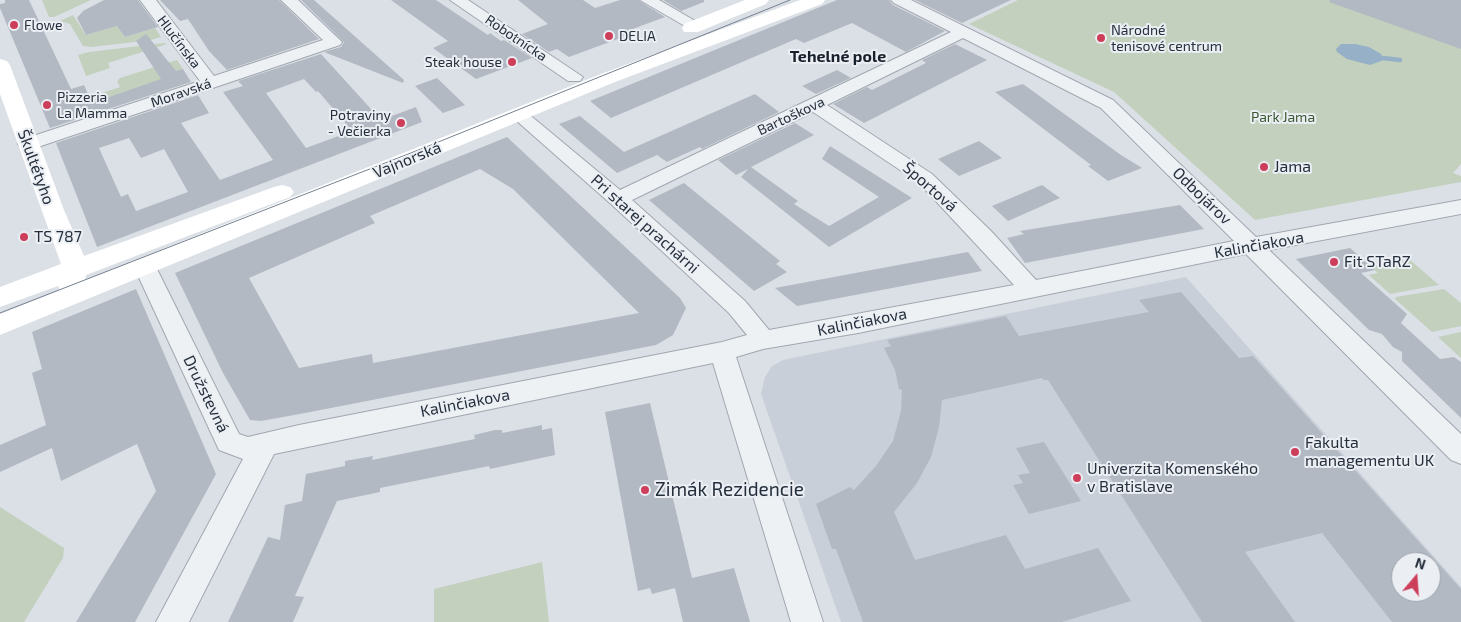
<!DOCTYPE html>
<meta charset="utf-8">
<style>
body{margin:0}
#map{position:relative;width:1461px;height:622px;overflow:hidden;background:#dbe0e6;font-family:"Exo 2",sans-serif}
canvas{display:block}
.north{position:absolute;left:1391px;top:552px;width:50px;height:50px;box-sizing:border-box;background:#ebeff4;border:1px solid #9ca2aa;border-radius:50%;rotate:18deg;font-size:14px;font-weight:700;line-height:20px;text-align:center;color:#252f3c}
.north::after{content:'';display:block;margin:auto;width:18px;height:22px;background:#cd3e5a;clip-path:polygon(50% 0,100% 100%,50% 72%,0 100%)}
</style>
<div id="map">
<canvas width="1461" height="622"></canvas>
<div class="north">N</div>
</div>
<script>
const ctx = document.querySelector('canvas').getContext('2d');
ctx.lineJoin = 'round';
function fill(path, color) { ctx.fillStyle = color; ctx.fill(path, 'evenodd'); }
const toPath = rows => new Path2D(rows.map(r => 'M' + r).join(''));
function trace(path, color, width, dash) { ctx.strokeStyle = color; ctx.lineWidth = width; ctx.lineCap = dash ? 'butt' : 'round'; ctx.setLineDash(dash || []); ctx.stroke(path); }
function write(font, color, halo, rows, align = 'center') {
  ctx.font = font + ' "Exo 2",sans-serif'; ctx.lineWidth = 4; ctx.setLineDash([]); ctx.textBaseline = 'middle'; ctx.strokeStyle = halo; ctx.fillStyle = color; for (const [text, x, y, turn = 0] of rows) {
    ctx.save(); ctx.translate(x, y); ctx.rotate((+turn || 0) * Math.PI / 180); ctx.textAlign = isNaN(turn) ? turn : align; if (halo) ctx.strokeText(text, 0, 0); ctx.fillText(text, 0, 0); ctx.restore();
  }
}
fill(toPath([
 [1186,277,1461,587,1461,622,841,622,761,394,765,377,772,366,783,360],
 [1401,562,1431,562,1431,592,1401,592]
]), '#c9cfd8');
fill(toPath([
 [42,0,91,0,54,17,49,17],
 [1018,0,1428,0,1461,11,1461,164,1453,173,1461,176,1461,182,1255,220,1114,92,969,24],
 [73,15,86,35,148,17,120,29,125,37,155,28,161,37,151,40,92,47,83,46,70,24,60,21],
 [164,43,167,44,108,63,110,68,86,76,78,55,89,52],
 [177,60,183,69,167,74,169,78,92,103,61,107,43,113,120,87,117,81,120,78],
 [1409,259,1439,285,1390,294,1369,275,1378,273,1371,267],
 [1444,289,1461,303,1461,326,1432,332,1395,299,1396,297],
 [1461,332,1461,358,1438,337],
 [0,507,64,548,63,558,24,622,0,622],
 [542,562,549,622,434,622,434,589]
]), '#c2d0bd');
fill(toPath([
 [1341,44,1355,44,1369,47,1381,54,1384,60,1370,65,1347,59,1337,52,1336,49]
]), '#96b0c7');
trace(toPath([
 [1383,58,1400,60]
]), '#96b0c7', 4.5);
fill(toPath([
 [5,0,29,0,71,89,84,85,92,103,161,79,136,41,146,34,176,71,183,69,191,82,50,128,0,8,0,4,5,3],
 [104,0,138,0,158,27,125,37,117,26,86,35,77,18,83,11],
 [160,0,279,0,319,39,227,70,209,51,188,19,180,21],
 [301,0,314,0,404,80,403,83,324,52,341,47,344,42],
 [391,0,436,0,488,35,490,33,501,41,504,40,532,58,476,79,433,48,448,41],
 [518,0,583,0,595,8,620,0,638,0,665,17,630,30,634,33,569,57,557,49,549,52,522,34,548,24],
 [663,0,704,0,704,2,681,11],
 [837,0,889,0,893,5,945,31,906,52,852,23,804,43,796,39,611,118,590,101],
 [915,0,1011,0,962,23],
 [1330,0,1461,0,1461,49,1329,2],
 [955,44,987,60,864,123,833,104,867,87,872,90,926,63,922,60],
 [321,54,381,120,416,107,422,122,97,247,56,143,198,95,209,113,181,123,220,180,273,160,223,92,243,86,238,81],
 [304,79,316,92,318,91,352,131,306,148,266,93],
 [129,138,141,158,164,149,188,192,136,211,128,194,121,197,99,148],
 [837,70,851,78,816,94,802,86],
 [437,78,465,105,443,113,415,86],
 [1023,84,1121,155,1142,168,1108,181,1088,166,1091,165,995,92],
 [755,94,779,112,702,149,700,147,667,162,657,155,617,173,559,124,580,116,624,152],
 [795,123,814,135,751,167,798,201,794,204,829,226,879,197,822,159,830,146,912,198,829,247,741,177,748,169,736,175,718,160],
 [507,137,680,298,686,308,673,335,656,345,305,413,261,421,250,420,223,373,175,273],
 [480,169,513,189,639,313,373,363,372,354,299,368,249,278,375,223,370,216],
 [979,141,1002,158,959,176,938,159],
 [684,183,780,261,776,264,787,272,754,291,649,200],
 [1042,185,1060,198,1008,221,992,206],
 [1180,205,1204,229,1025,263,1007,238,1024,234,1020,231],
 [1350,248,1375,270,1361,273,1407,314,1401,323,1440,359,1454,357,1461,362,1461,418,1402,361,1402,352,1393,347,1382,334,1369,330,1296,259],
 [968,252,982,271,797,306,775,288],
 [136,289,216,474,135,622,76,622,156,491,137,444,61,481,52,448,0,472,0,445,46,425,32,373,42,369,32,332],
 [1181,292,1239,358,1253,356,1461,589,1461,622,1392,622,1322,533,1245,552,1295,622,1202,622,1048,380,1044,380,1042,378,942,400,939,427,931,457,917,483,894,512,915,560,1006,535,1025,569,1098,548,1131,601,1062,622,863,622,836,549,832,549,816,504,850,487,854,490,876,466,893,441,901,411,902,390,899,389,895,370,884,348,891,346,887,340,1006,316,1019,336,1149,312,1139,300],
 [1401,562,1431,562,1431,592,1401,592],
 [650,403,692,578,734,568,750,622,683,622,675,588,652,594,650,588,638,591,605,412],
 [542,425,542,430,552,428,555,455,490,469,489,466,380,488,380,492,337,501,295,596,304,597,293,622,228,622,268,537,280,540,285,505,302,501,306,474,345,466,345,461,373,456,372,460,475,439,474,435,495,430,502,430,502,433],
 [1044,442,1081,501,1029,514,1013,485,1023,483,1018,475,1030,473,1016,448]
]), '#b3b9c3');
const street = toPath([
 [140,0,156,0,214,76,323,40,281,0,298,0,342,42,340,45,35,148,21,148,18,144,21,140,200,81,140,0],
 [450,0,468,0,583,77,580,81,568,81,450,0],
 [640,0,659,0,704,26,696,31,690,29,640,0],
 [891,0,911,0,1113,100,1256,237,1461,200,1461,214,1269,250,1461,434,1461,464,1451,460,1246,254,858,333,763,349,736,357,823,622,791,622,713,363,274,454,189,622,156,622,243,459,219,450,134,267,137,261,145,259,153,261,239,434,248,437,299,425,722,342,747,335,729,313,611,204,510,115,513,111,525,111,620,190,951,32,894,3,891,0],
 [963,38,1101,108,1234,241,1036,280,991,231,932,174,827,105,963,38],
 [813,112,918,182,1014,285,769,330,745,301,632,200,813,112]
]);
trace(street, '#a1a7b0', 2);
fill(street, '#eef1f4');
fill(toPath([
 [745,0,769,0,766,4,698,32,684,32,682,28,684,24,745,0],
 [800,0,825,0,822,4,615,82,0,335,0,314,60,290,58,286,0,307,0,287,61,264,0,94,0,59,7,61,10,65,64,210,84,256,274,187,282,185,290,187,294,192,290,197,86,275,85,280,601,74,800,0]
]), '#fff');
trace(toPath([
 [0,313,421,149,790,0]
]), '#75808f', 1);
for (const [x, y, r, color] of [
 [14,25,5,"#cd3e5a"],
 [609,36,5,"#cd3e5a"],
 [1101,38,5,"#cd3e5a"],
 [512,62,5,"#cd3e5a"],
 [47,105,5,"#cd3e5a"],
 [401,123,5,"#cd3e5a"],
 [1264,167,5,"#cd3e5a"],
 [24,237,5,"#cd3e5a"],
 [1334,262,5,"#cd3e5a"],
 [1295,452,5,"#cd3e5a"],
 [1077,478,5,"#cd3e5a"],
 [645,490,5,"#cd3e5a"]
]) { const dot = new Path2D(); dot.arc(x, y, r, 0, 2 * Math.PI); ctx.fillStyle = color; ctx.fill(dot); trace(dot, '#ebeff4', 2); }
write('14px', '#252f3c', '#ebeff4', [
 ["Flowe",24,25],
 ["Národné",1111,30],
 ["tenisové centrum",1111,46],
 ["DELIA",619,36],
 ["Steak house",502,62,"right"],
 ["Pizzeria",57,97],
 ["La Mamma",57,113],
 ["Potraviny",391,115,"right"],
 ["- Večierka",391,131,"right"]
], 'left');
write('14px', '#252f3c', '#ebeff4', [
 ["Robotnícka",516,38,34],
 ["Hlučínska",179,42,53],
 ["Moravská",181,93,-19],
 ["Bartoškova",791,116,-25]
]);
write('14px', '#3b5833', '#ebeff4', [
 ["Park Jama",1283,117]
]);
write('bold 16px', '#18202c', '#ebeff4', [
 ["Tehelné pole",838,57]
]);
write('16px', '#252f3c', '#ebeff4', [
 ["Vajnorská",407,160,-22],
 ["Škultétyho",36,167,70],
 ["Športová",930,187,41],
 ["Odbojárov",1202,196,44],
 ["Pri starej prachárni",645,224,42],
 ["Kalinčiakova",1259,245,-10],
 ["Kalinčiakova",862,322,-11],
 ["Družstevná",206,394,64],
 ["Kalinčiakova",465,403,-11]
]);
write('16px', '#252f3c', '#ebeff4', [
 ["Jama",1274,167],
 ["TS 787",34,237],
 ["Fit STaRZ",1344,262],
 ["Fakulta",1305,443],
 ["managementu UK",1305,461],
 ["Univerzita Komenského",1087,469],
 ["v Bratislave",1087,487]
], 'left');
write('19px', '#252f3c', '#ebeff4', [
 ["Zimák Rezidencie",655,490]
], 'left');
</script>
